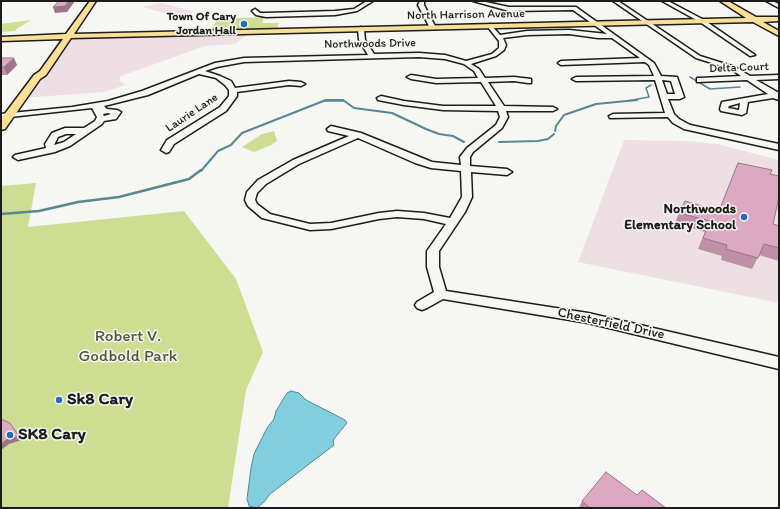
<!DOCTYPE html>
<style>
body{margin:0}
#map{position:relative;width:780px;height:509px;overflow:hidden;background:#f6f6f2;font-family:Itim,sans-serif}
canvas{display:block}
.frame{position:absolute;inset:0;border:2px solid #1c1c1c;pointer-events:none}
</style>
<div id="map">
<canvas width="780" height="509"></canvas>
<div class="frame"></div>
</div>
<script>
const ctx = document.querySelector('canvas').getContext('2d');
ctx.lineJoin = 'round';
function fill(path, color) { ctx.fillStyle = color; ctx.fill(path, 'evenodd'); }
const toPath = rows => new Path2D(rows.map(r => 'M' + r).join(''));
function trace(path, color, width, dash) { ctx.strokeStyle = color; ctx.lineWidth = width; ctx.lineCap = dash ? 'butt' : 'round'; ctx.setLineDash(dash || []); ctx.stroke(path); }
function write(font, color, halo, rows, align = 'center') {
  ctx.font = font + ' Itim,sans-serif'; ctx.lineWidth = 3; ctx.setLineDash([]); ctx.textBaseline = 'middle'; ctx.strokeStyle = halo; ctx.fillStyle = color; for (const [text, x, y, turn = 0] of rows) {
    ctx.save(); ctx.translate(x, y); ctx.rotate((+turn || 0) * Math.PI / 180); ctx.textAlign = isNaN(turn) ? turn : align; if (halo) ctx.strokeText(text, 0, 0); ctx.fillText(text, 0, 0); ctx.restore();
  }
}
fill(toPath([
 [161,3,173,6,195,12,181,16,171,13,167,14,143,7],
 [251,32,235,44,205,46,121,76,119,80,126,85,104,92,22,98,37,77,60,37],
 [624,140,687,141,717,144,779,160,779,303,578,262]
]), '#eedfe4');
fill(toPath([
 [264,17,262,23,279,23,276,30,210,31,218,19],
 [31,20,15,30,17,31,1,32,1,24],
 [274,131,277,141,271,145,254,152,242,147,262,134],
 [36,183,28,227,184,211,236,279,263,352,246,390,228,508,1,508,1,186]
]), '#cdde92');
const water = toPath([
 [291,391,299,393,306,400,345,420,347,423,333,440,334,445,270,494,264,502,257,508,249,506,247,499,251,468,254,454,267,428,274,419,276,411,287,393,291,391]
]);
fill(water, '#80cede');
trace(water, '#588790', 1);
trace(toPath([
 [690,77,710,89,740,87],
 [323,101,344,101],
 [627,101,649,97,646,88,651,85]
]), '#588790', 1.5);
trace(toPath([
 [555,131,556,126,564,115,596,104,637,100],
 [499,142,538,141,548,139,554,134],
 [201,171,218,151,231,145,242,133,326,100,343,100,354,108,392,113,426,129,439,134,453,136,464,142]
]), '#588790', 2);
trace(toPath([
 [1,214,39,211,78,202,119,197,189,179,201,170]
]), '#588790', 2.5);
const minor = toPath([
 [367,1,373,1,357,11,335,15,266,17,256,15,252,11,255,9,260,13,266,13,335,11,354,9,367,1],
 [420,1,424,1,424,5,436,28,435,29,430,28,418,5,420,1],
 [473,1,481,1,509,7,576,7,654,63,661,76,677,77,684,97,680,99,668,99,674,114,679,119,690,125,779,144,779,150,684,129,673,123,668,117,610,118,609,116,613,114,665,113,655,80,576,81,572,79,576,77,654,76,649,65,645,62,561,65,558,63,561,61,640,58,612,38,598,38,569,34,527,35,503,38,506,45,504,50,496,56,471,64,479,69,485,78,514,77,531,79,531,83,528,83,514,81,488,82,504,106,553,107,557,109,553,111,506,111,508,117,502,128,473,152,470,157,470,166,507,169,512,172,507,175,471,172,472,197,465,212,439,251,439,267,446,291,588,313,779,357,779,369,588,323,443,299,427,308,422,310,417,308,415,305,417,302,434,292,427,267,427,251,446,224,424,219,397,217,379,219,331,229,310,230,262,218,248,206,245,200,247,192,258,180,293,160,349,136,328,131,327,129,331,126,361,133,432,162,461,165,460,157,467,148,496,125,500,117,498,111,443,110,404,105,378,100,377,98,381,96,404,101,443,106,496,106,481,82,436,83,411,79,407,77,411,75,436,79,478,78,474,71,464,64,445,59,419,57,244,62,217,67,205,71,220,76,231,81,235,88,289,81,301,82,305,84,301,86,289,85,237,92,237,96,226,111,174,144,169,152,166,153,161,150,167,140,220,107,229,96,229,90,225,85,216,78,199,74,148,95,104,106,107,109,117,110,121,112,116,119,104,121,102,124,70,146,55,152,18,160,13,157,15,155,46,148,45,144,52,133,65,128,84,128,95,121,97,117,92,108,1,118,1,114,72,107,108,101,142,91,215,63,244,58,368,55,359,40,358,29,361,27,364,29,365,40,374,54,419,53,445,55,466,61,492,54,499,48,499,41,487,26,490,24,500,35,527,31,569,30,607,34,573,10,509,11,473,1],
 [662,80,671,81,675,94,667,94,662,80],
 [108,113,111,114,104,116,103,114,108,113],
 [66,134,76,134,64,142,54,145,58,137,66,134],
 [358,138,415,163,431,168,461,171,462,197,450,218,424,213,397,211,379,213,331,223,310,224,270,214,257,204,255,200,257,193,266,184,299,164,358,138],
 [613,1,618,1,700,56,735,67,750,76,779,75,779,79,756,80,779,93,779,100,773,98,748,102,746,113,742,115,721,111,720,109,722,102,768,94,747,80,697,82,697,78,700,78,741,76,731,69,696,58,613,1],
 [740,103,739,110,728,108,729,106,740,103],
 [662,1,668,1,704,20,755,55,750,56,700,22,662,1],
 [766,1,772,1,779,4,779,8,766,1]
]);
const major = toPath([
 [90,1,96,1,74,34,746,18,720,1,728,1,756,17,779,17,779,21,763,22,779,31,779,36,753,22,71,38,46,75,40,79,5,129,1,130,1,119,34,75,40,71,63,39,1,41,1,37,66,34,90,1]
]);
trace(minor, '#1c1c1c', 3);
trace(major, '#1c1c1c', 3);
fill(minor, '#f6f6f2');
fill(major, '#fadf96');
fill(toPath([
 [1,58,17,65,7,75,1,75],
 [771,174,773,224,779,226,779,261,759,255,752,269,721,260,722,256,698,249,705,232,675,223,679,213,719,211],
 [637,495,666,508,579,508,582,501]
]), '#be90a7');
fill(toPath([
 [69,1,75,1,67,12,55,13,53,7],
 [14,58,17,65,7,75,4,67],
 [19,436,22,440,9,444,1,450,1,444,6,440]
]), '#9b7688');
const building = toPath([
 [59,1,69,1,65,6,53,7,59,1],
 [1,58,14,58,4,67,1,67,1,58],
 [738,163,772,170,770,174,779,176,779,197,773,224,779,226,779,248,764,244,758,258,726,249,727,245,703,238,710,221,679,213,685,201,719,211,738,163],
 [1,419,10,423,19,436,6,440,1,444,1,419],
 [606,472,637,495,642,490,666,508,590,508,582,501,606,472]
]);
fill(building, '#dda8c2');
trace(building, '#9b7688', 1);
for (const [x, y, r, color] of [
 [244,24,4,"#1f6fb2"],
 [744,217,4,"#1f6fb2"],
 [59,400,4,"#1f6fb2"],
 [10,435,4,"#1f6fb2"]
]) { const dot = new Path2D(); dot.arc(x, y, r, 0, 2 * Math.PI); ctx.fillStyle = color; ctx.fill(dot); trace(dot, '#f6f6f2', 1.5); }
write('12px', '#1c1c1c', '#f6f6f2', [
 ["North Harrison Avenue",466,15,-1],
 ["Northwoods Drive",370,44,-1],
 ["Delta Court",739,68,-2],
 ["Laurie Lane",192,113,-34]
]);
write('bold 12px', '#1c1c1c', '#f6f6f2', [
 ["Town Of Cary",236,17],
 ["Jordan Hall",236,31]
], 'right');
write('bold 14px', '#1c1c1c', '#f6f6f2', [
 ["Northwoods",736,209],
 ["Elementary School",736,225]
], 'right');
write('14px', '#1c1c1c', '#f6f6f2', [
 ["Chesterfield Drive",611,324,12]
]);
write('17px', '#51563f', '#f6f6f2', [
 ["Robert V.",128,337],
 ["Godbold Park",128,357]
]);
write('bold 17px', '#1c1c1c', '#f6f6f2', [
 ["Sk8 Cary",67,400],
 ["SK8 Cary",18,435]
], 'left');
</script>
